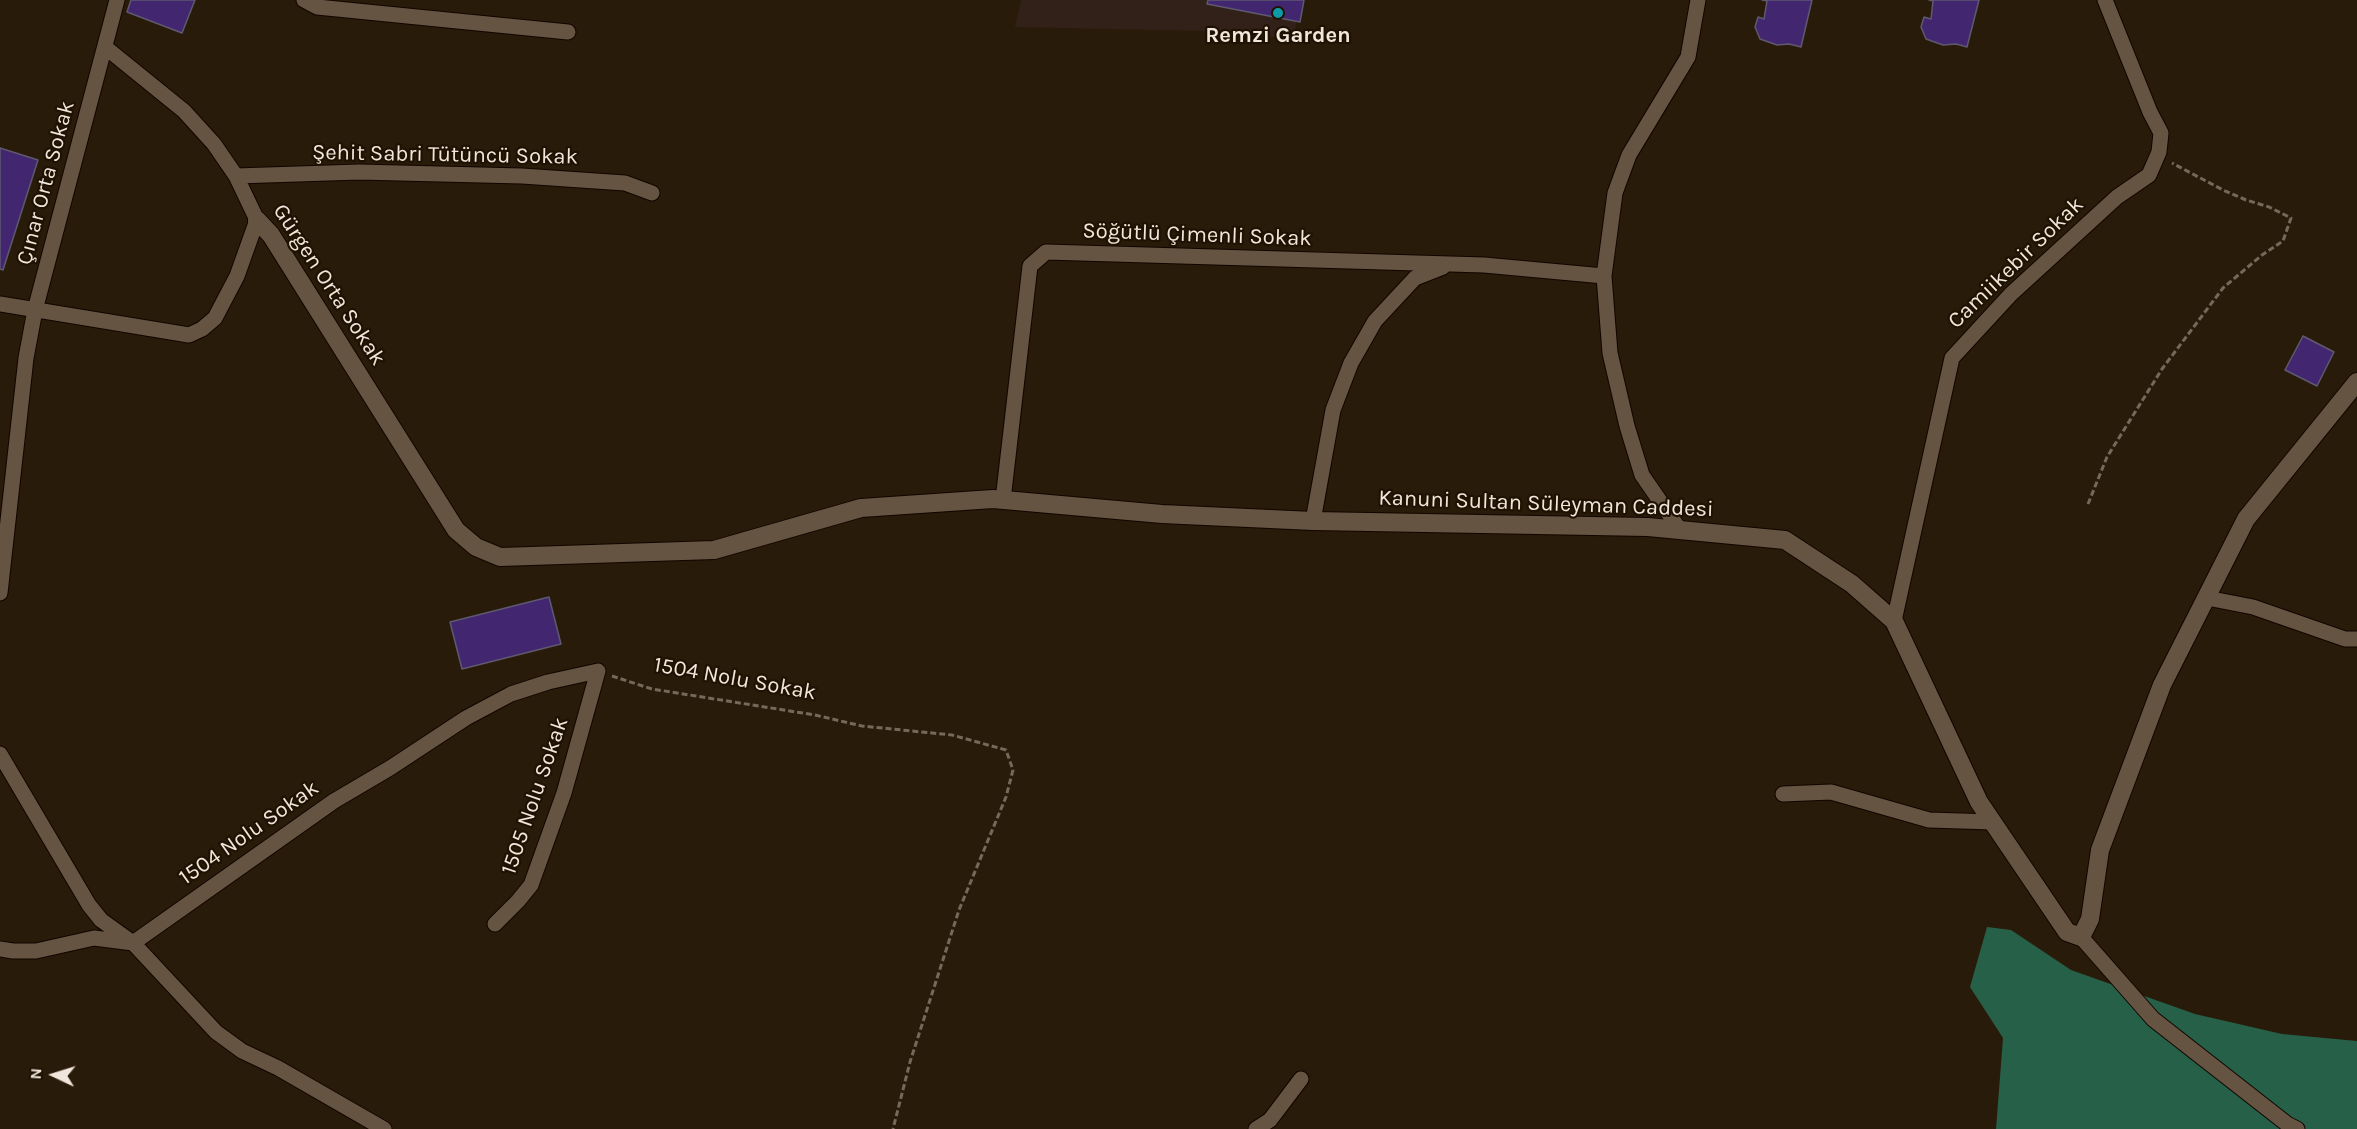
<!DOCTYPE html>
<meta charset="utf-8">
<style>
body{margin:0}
#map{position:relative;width:2357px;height:1129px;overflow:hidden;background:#291b09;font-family:Karla,sans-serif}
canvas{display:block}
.north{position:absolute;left:24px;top:1045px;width:60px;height:60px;-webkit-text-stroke:4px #1f1202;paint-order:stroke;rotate:274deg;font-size:16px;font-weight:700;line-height:24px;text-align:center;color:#f0e6db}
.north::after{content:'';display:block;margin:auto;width:21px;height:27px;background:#f0e6db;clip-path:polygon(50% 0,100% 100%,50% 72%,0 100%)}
</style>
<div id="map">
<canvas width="2357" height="1129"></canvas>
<div class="north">N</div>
</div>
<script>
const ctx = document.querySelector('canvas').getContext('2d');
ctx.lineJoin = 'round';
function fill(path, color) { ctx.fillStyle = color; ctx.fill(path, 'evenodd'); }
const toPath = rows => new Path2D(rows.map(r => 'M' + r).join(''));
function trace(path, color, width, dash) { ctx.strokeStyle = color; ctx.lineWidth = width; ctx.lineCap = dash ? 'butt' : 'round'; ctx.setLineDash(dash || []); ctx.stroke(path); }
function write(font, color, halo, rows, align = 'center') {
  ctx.font = font + ' Karla,sans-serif'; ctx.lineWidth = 4.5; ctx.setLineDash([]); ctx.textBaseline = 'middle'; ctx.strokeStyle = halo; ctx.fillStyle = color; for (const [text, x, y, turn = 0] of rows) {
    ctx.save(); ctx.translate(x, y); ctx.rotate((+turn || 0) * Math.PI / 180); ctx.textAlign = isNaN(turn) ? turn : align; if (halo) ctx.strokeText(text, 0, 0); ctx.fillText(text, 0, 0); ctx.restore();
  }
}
fill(toPath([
 [1021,0,1299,0,1294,39,1206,31,1015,27]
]), '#322119');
fill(toPath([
 [1987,927,2011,930,2071,970,2195,1014,2282,1034,2357,1041,2357,1129,1996,1129,2003,1038,1970,987]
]), '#266049');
const building = toPath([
 [131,0,195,0,182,33,127,12,131,0],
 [1208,0,1304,0,1300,22,1207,4,1208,0],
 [1762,0,1812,0,1801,47,1789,44,1777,45,1760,39,1755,27,1758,17,1764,19,1767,1,1762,0],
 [1929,0,1979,0,1967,47,1956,44,1943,45,1926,39,1921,27,1924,17,1931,19,1933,1,1929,0],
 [0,148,38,160,3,270,0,269,0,148],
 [2303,336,2334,352,2317,386,2285,370,2303,336],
 [549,597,561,644,462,669,450,622,549,597]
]);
fill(building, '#422770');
trace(building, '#5f596f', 1.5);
const street = toPath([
 [304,0,317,7,568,32],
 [236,176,359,172,522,176,625,183,652,193],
 [0,304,189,335,202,329,215,318,237,276,257,220,236,176,214,144,184,111,105,47],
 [1003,500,1030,266,1046,252,1484,265,1604,276],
 [1313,521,1333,410,1351,363,1375,321,1415,278,1443,267],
 [1680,530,1642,475,1627,426,1610,353,1604,276,1615,193,1629,155,1688,57,1698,0],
 [0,593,26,358,35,310,117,0],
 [2207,598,2253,607,2345,639,2357,639],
 [1894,621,1952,358,2011,294,2117,197,2149,175,2159,152,2161,133,2150,112,2105,0],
 [0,754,89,905,101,920,133,943,334,801,390,768,466,718,511,694,548,682,598,671,564,793,531,885,518,901,495,924],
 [1783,794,1831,792,1929,820,1993,822],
 [2081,937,2153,1019,2287,1124,2297,1129],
 [0,949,13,951,36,951,94,938,133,943,216,1032,242,1051,278,1068,384,1129],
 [1256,1129,1270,1120,1301,1079]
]);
const secondary = toPath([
 [257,220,271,235,456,530,476,547,500,557,714,550,861,508,993,499,1162,514,1313,521,1648,527,1785,540,1852,584,1894,621,1979,802,2067,932,2081,937,2090,919,2100,850,2162,685,2246,519,2357,382]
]);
trace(street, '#110500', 17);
trace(secondary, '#110500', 20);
trace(toPath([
 [2088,504,2107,457,2162,369,2223,288,2262,255,2283,241,2291,218,2269,207,2246,200,2223,190,2172,163],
 [612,676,652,689,815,715,862,726,952,735,1006,750,1013,770,1006,797,959,910,910,1062,893,1129]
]), '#76695a', 3, [6, 3]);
trace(street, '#655441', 15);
trace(secondary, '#655441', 18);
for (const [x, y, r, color] of [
 [1278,13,6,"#0f9aa8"]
]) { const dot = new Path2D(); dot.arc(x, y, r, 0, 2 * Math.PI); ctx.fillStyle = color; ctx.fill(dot); trace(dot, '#1f1202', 2); }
write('bold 22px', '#f0e6db', '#1f1202', [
 ["Remzi Garden",1278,36]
]);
write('22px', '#f0e6db', '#1f1202', [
 ["Şehit Sabri Tütüncü Sokak",445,155,1],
 ["Çınar Orta Sokak",46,183,-75],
 ["Söğütlü Çimenli Sokak",1197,235,2],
 ["Camiikebir Sokak",2016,263,-44],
 ["Gürgen Orta Sokak",329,285,57],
 ["Kanuni Sultan Süleyman Caddesi",1546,504,2],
 ["1504 Nolu Sokak",735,679,10],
 ["1505 Nolu Sokak",535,796,-71],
 ["1504 Nolu Sokak",249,833,-35]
]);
</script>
